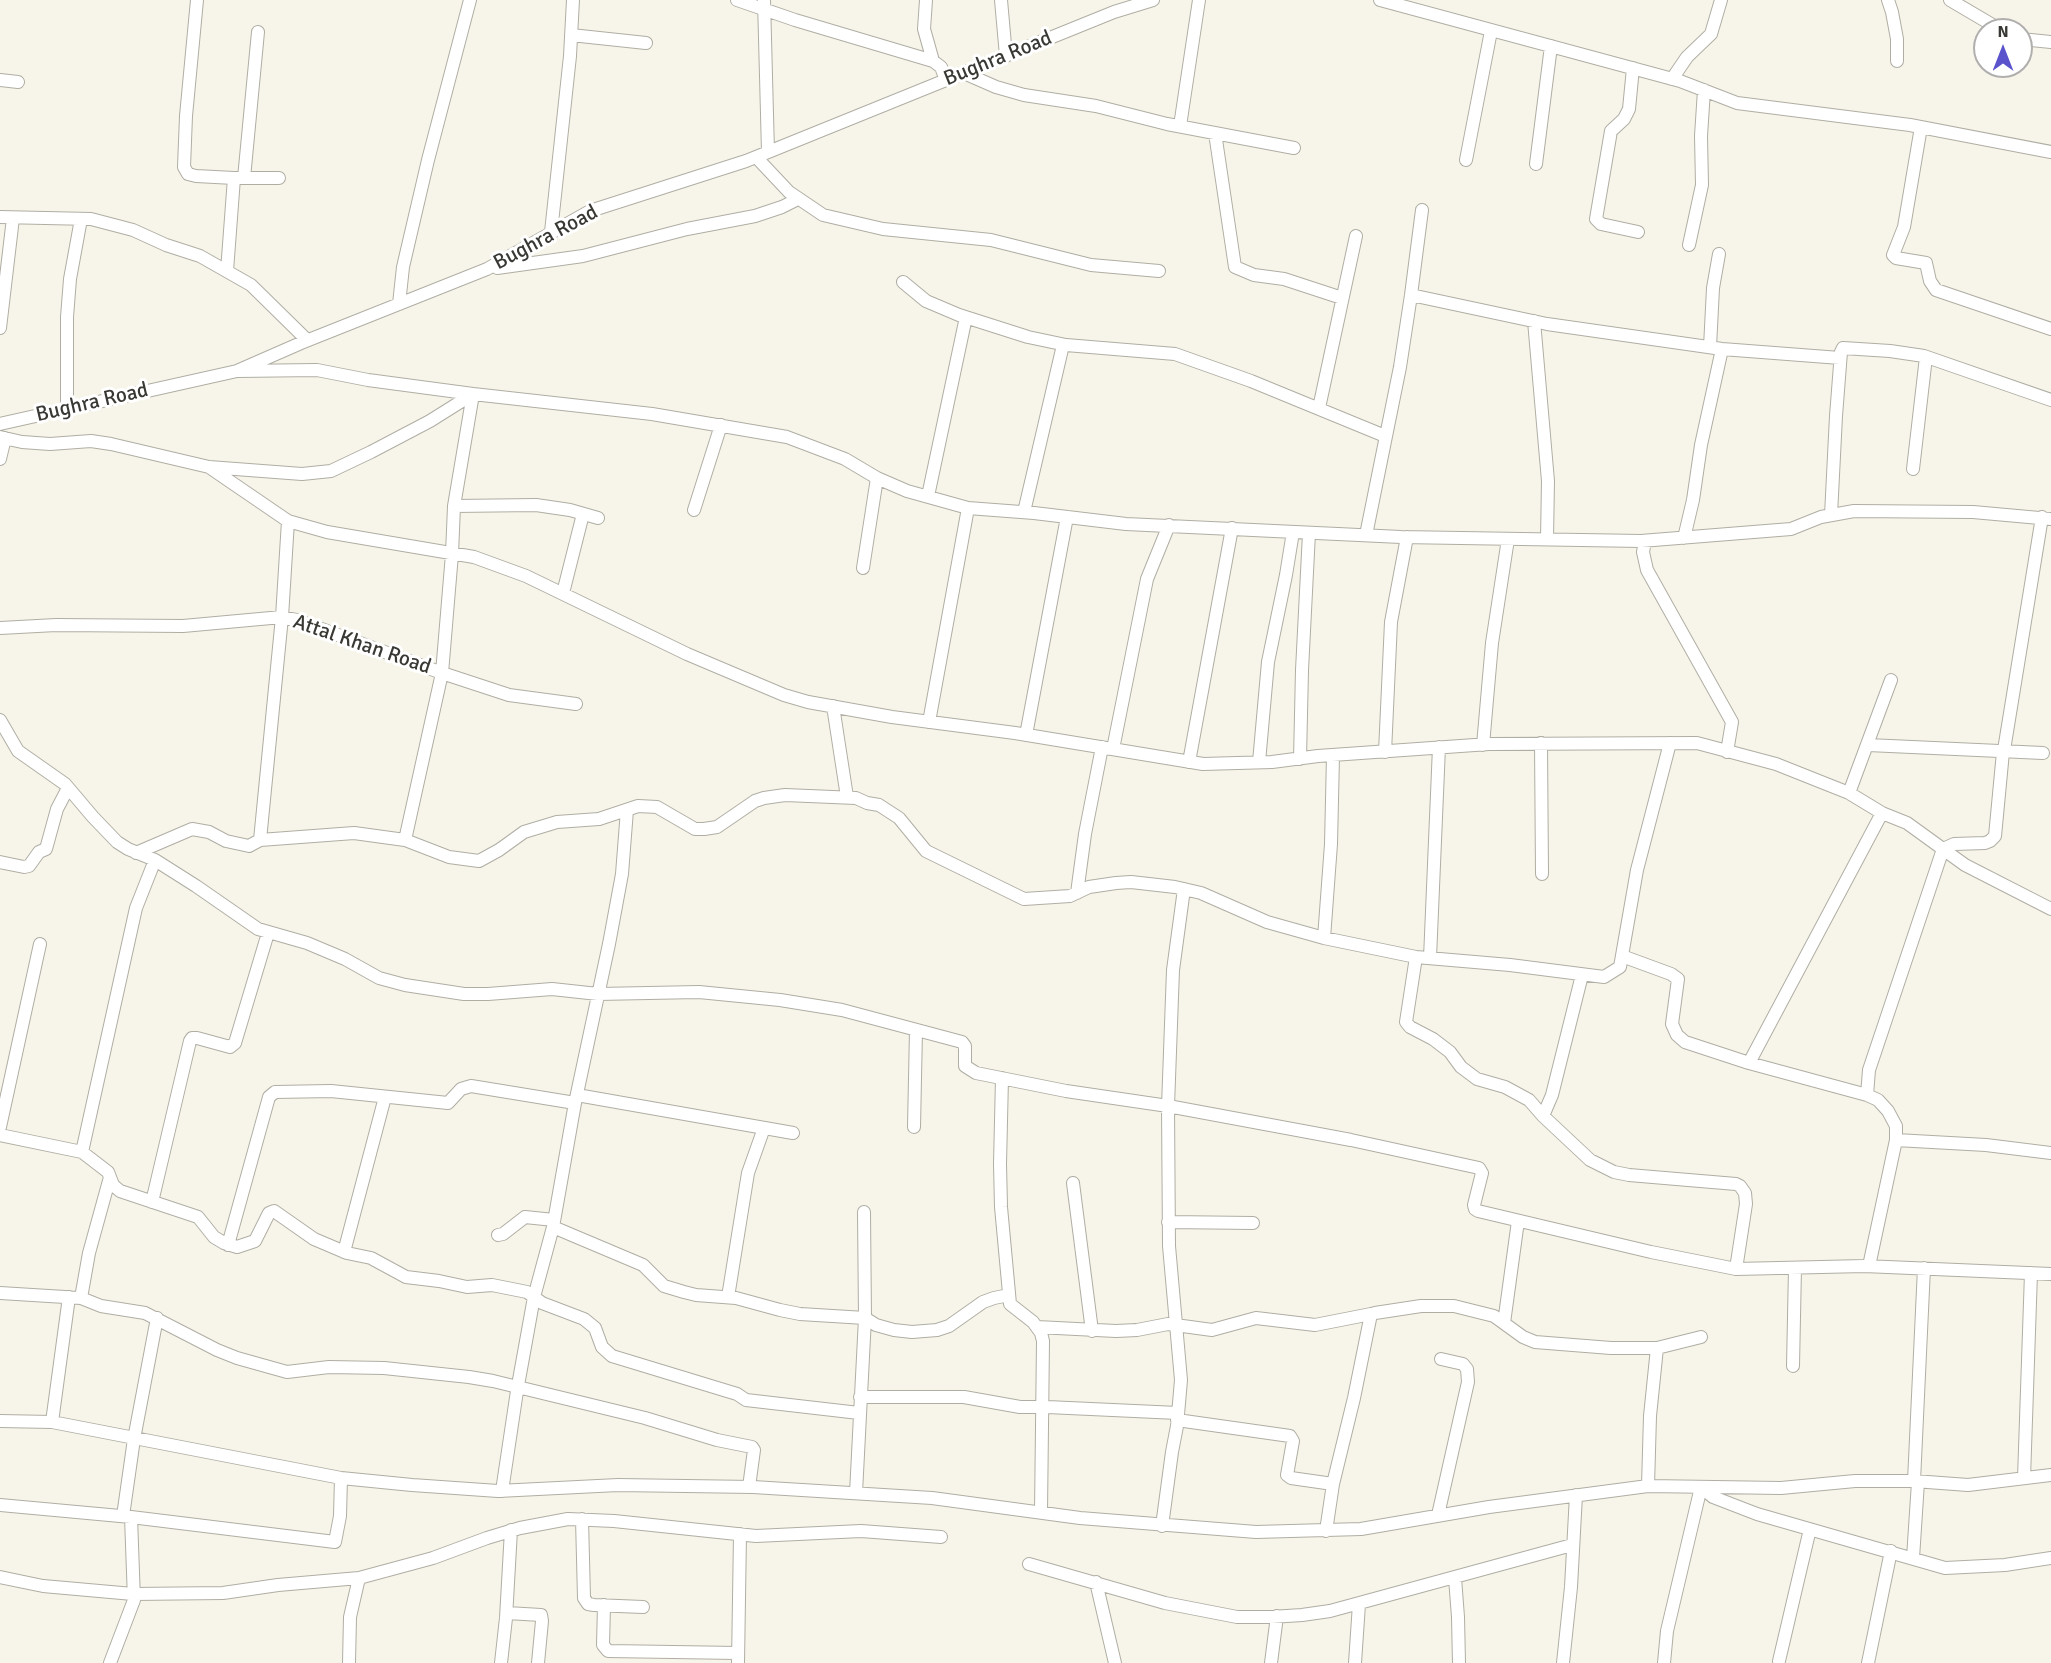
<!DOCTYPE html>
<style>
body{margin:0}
#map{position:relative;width:2051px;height:1663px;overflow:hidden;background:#f7f5ea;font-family:Signika,sans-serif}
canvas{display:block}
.north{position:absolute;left:1973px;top:18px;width:60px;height:60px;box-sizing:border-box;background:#fff;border:2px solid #b0afae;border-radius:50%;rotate:0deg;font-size:16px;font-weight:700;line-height:24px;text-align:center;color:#393834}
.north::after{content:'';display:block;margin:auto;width:21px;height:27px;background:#5b53cb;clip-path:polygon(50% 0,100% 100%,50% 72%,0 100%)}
</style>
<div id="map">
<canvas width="2051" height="1663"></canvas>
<div class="north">N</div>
</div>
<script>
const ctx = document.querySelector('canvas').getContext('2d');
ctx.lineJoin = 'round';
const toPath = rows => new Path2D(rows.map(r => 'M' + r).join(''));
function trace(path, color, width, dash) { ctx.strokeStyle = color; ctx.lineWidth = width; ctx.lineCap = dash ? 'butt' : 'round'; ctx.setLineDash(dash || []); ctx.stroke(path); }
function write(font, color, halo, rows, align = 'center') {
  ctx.font = font + ' Signika,sans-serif'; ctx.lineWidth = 6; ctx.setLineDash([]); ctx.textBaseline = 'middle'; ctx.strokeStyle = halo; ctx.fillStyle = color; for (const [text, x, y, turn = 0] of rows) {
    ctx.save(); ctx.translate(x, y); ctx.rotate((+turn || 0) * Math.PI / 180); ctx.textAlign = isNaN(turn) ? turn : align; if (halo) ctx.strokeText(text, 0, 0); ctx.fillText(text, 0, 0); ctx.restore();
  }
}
const minor = toPath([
 [197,0,186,116,184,167,188,174,196,176,234,178],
 [737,0,795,20,933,61,941,67,946,80],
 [764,0,768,152],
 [926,0,924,29,933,61],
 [1001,0,1006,56],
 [1380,0,1680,81,1737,103,1910,125,2051,152],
 [1888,0,1892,12,1897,39,1897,61],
 [1950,0,2001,30],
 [571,35,646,43],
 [2021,39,2051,42],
 [1633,68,1629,109,1624,119,1611,131,1596,219,1601,224,1638,232],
 [964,73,996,87,1024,95,1096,106,1167,124,1294,148],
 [1672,79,1687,57,1711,34,1721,0],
 [0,80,18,82],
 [1180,126,1199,0],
 [1921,127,1904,227,1893,255,1896,258,1926,263,1930,281,1936,290,2051,329],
 [1215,133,1235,267,1254,275,1284,279,1342,298],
 [756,157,789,192,823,215,883,229,991,240,1091,265,1159,271],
 [1466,160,1491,31],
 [1536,164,1551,46],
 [244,178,279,178],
 [0,217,91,219,133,230,166,245,200,256,251,285,307,340],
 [551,232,570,56,573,0],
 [1689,245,1702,185,1701,136,1704,90],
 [497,268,583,256,687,229,755,216,782,207,798,199],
 [227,271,234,178,244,178,258,32],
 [903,282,926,301,959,315,1028,337,1066,345,1175,354,1251,381,1385,436],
 [1411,295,1547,324,1722,349,1840,358],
 [399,304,403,267,428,160,470,0],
 [1534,321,1548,481,1547,539],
 [0,328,13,218],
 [1710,347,1713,288,1719,254],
 [237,371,317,370,368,380,473,394,652,414,787,437,845,459,877,478,907,491,968,508,1034,513,1126,524,1401,537,1641,541,1791,529,1821,517,1854,511,1973,512,2051,519],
 [67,408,67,317,70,279,81,219],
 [1319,408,1356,236],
 [0,424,237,371,301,343,487,269,590,211,746,161,1114,12,1153,0],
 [0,437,22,442,50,444,91,441,111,444,209,467,302,474,331,471,371,452,430,421,473,394],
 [0,459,5,438],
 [209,467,288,521,327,532,474,557,526,576,687,654,784,695,808,702,892,717,1015,733,1203,764,1272,762,1318,756,1489,744,1697,743,1776,764,1849,793,1882,813,1907,823,1965,865,2051,909],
 [1913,469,1926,357],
 [928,496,966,317],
 [454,506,536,505,570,510,598,518],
 [694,510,721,425],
 [1024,512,1063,345],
 [1831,515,1836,416,1841,352,1843,348,1890,351,1924,356,2051,400],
 [1366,535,1400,367,1411,295,1422,210],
 [1684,538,1693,500,1701,445,1722,349],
 [1645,541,1643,552,1647,570,1732,722,1727,752],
 [863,568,877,478],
 [563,593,583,514],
 [0,628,56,625,183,626,282,617,297,620,442,673,509,695,576,704],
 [833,706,847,797],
 [0,720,18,751,65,784,93,817,117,842,128,849,155,860,196,886,258,929,307,943,345,959,379,978,405,985,464,994,488,994,552,989,598,994,699,992,780,1000,842,1010,962,1042,965,1046,965,1066,976,1073,1066,1091,1168,1106,1351,1140,1479,1168,1482,1173,1474,1205,1475,1209,1478,1211,1651,1252,1736,1269,1864,1266,2051,1274],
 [929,722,968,508],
 [1026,735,1067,517],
 [1541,743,1542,874],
 [1483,745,1492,643,1508,539],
 [1868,745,2043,753],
 [1113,749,1147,579,1169,525],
 [2004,750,2042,517],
 [1385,752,1391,622,1407,537],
 [1300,759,1302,670,1309,533],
 [1189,762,1232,528],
 [1259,762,1268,662,1286,575,1293,532],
 [1849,793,1891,680],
 [260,840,282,617,288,521],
 [405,840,442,673,452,554,454,506,473,394],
 [136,853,192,829,209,832,226,841,249,846,260,840,354,833,405,840,449,857,479,861,499,850,524,832,557,822,599,819,638,806,657,807,695,829,704,829,717,827,755,801,764,798,785,795,856,798,867,803,879,805,899,818,926,851,1024,899,1070,896,1089,887,1116,883,1131,882,1175,887,1201,893,1267,922,1324,938,1416,957,1510,965,1604,977,1620,967,1637,870,1670,743],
 [0,862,24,867,29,866,39,852,46,849,57,809,68,788],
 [1077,893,1085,834,1102,747],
 [1324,938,1331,844,1333,756],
 [1622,956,1671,974,1678,979,1672,1024,1677,1035,1685,1042,1749,1063,1867,1095],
 [1416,957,1406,1022,1410,1027,1433,1039,1450,1052,1461,1067,1477,1079,1505,1087,1529,1100,1543,1116,1590,1160,1614,1172,1629,1175,1736,1184,1740,1186,1745,1193,1746,1204,1736,1269],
 [1430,958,1439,747],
 [1749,1063,1882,813],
 [1002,1078,1000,1164,1001,1207,1010,1304,1033,1322,1041,1333,1043,1341,1041,1512],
 [577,1095,793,1133],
 [1543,1116,1552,1095,1582,975],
 [0,1127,40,944],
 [914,1127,916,1030],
 [0,1135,82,1152,108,1172,113,1185,120,1191,198,1217,214,1237,224,1243,237,1247,255,1241,269,1213,274,1211,314,1239,347,1253,371,1258,406,1277,439,1281,467,1287,492,1285,527,1292,542,1303,584,1319,595,1328,602,1347,612,1356,737,1394,746,1400,859,1413],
 [1896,1140,1986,1145,2051,1153],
 [82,1152,136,908,155,860],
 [1073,1183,1092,1331],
 [152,1202,190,1041,192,1038,197,1038,230,1047,235,1043,268,933],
 [1168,1222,1253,1223],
 [553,1227,643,1265,664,1286,684,1292,696,1295,736,1298,780,1310,800,1314,865,1318,876,1325,894,1330,912,1332,937,1330,949,1326,983,1302,994,1298,1009,1295],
 [498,1235,503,1234,525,1217,554,1220],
 [228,1245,269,1097,275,1092,331,1091,448,1103,461,1089,471,1086,575,1103],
 [344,1252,385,1097],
 [1869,1266,1896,1140,1896,1126,1888,1111,1878,1100,1867,1095,1869,1070,1943,849,1954,844,1985,843,1990,841,1995,836,2003,752],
 [0,1293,81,1298,101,1306,145,1313,217,1350,237,1358,287,1372,329,1367,384,1368,469,1377,493,1381,645,1418,717,1440,752,1447,754,1450,749,1487],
 [728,1297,748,1173,764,1128],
 [81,1298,89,1253,110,1177],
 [1504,1323,1518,1221],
 [1037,1327,1116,1331,1137,1330,1168,1324,1212,1330,1256,1318,1315,1325,1371,1314],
 [1657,1348,1701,1337],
 [1793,1366,1795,1268],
 [860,1397,964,1397,1020,1407,1047,1407,1178,1413],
 [1177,1420,1290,1436,1293,1441,1287,1475,1291,1478,1333,1484],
 [0,1421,52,1422,341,1478,412,1485,498,1491,618,1485,753,1487,932,1498,1080,1518,1256,1532,1361,1529,1489,1507,1648,1486,1781,1488,1855,1481,1914,1481,1968,1485,2051,1475],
 [52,1422,69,1297],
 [2024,1478,2031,1273],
 [1914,1481,1924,1268],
 [1701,1487,1713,1497,1757,1514,1945,1568,2005,1565,2051,1558],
 [502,1491,517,1391,534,1297,553,1227,575,1103,609,944,622,874,627,810],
 [856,1493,865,1318,864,1212],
 [0,1505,131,1517,335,1542,340,1516,341,1478],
 [1438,1515,1468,1382,1467,1369,1463,1364,1441,1359],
 [123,1516,134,1439,157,1318],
 [582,1519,584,1598,588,1604,594,1605,643,1607],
 [1162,1526,1172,1452,1177,1426,1181,1380,1169,1246,1168,1106,1173,970,1184,889],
 [1326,1531,1333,1484,1354,1398,1371,1314,1375,1313,1421,1306,1454,1306,1494,1316,1523,1337,1535,1342,1611,1348,1657,1348,1650,1416,1648,1486],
 [1913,1558,1918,1482],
 [1029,1564,1165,1603,1237,1617,1271,1617,1302,1615,1330,1611,1572,1545],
 [0,1577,43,1586,133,1594,223,1593,278,1585,359,1578,433,1558,487,1538,520,1528,568,1519,614,1521,756,1536,861,1531,941,1537],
 [1455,1578,1458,1617,1459,1663],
 [1096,1582,1115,1663],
 [604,1605,603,1645,608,1651,738,1653],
 [507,1613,541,1615,542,1621,538,1663],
 [1779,1661,1810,1529],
 [110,1663,134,1600,131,1517],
 [349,1663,350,1617,359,1578],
 [501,1663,506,1618,511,1530],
 [738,1663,740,1534],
 [1271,1663,1277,1616],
 [1355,1663,1359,1604],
 [1563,1663,1571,1587,1576,1495],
 [1664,1663,1667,1631,1701,1487],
 [1868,1663,1891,1551]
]);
trace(minor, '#b0aea4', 14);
trace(minor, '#fff', 12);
write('21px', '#393834', '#fff', [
 ["Bughra Road",998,59,-22],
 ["Bughra Road",546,238,-28],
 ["Bughra Road",92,403,-13],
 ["Attal Khan Road",362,645,19]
]);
</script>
